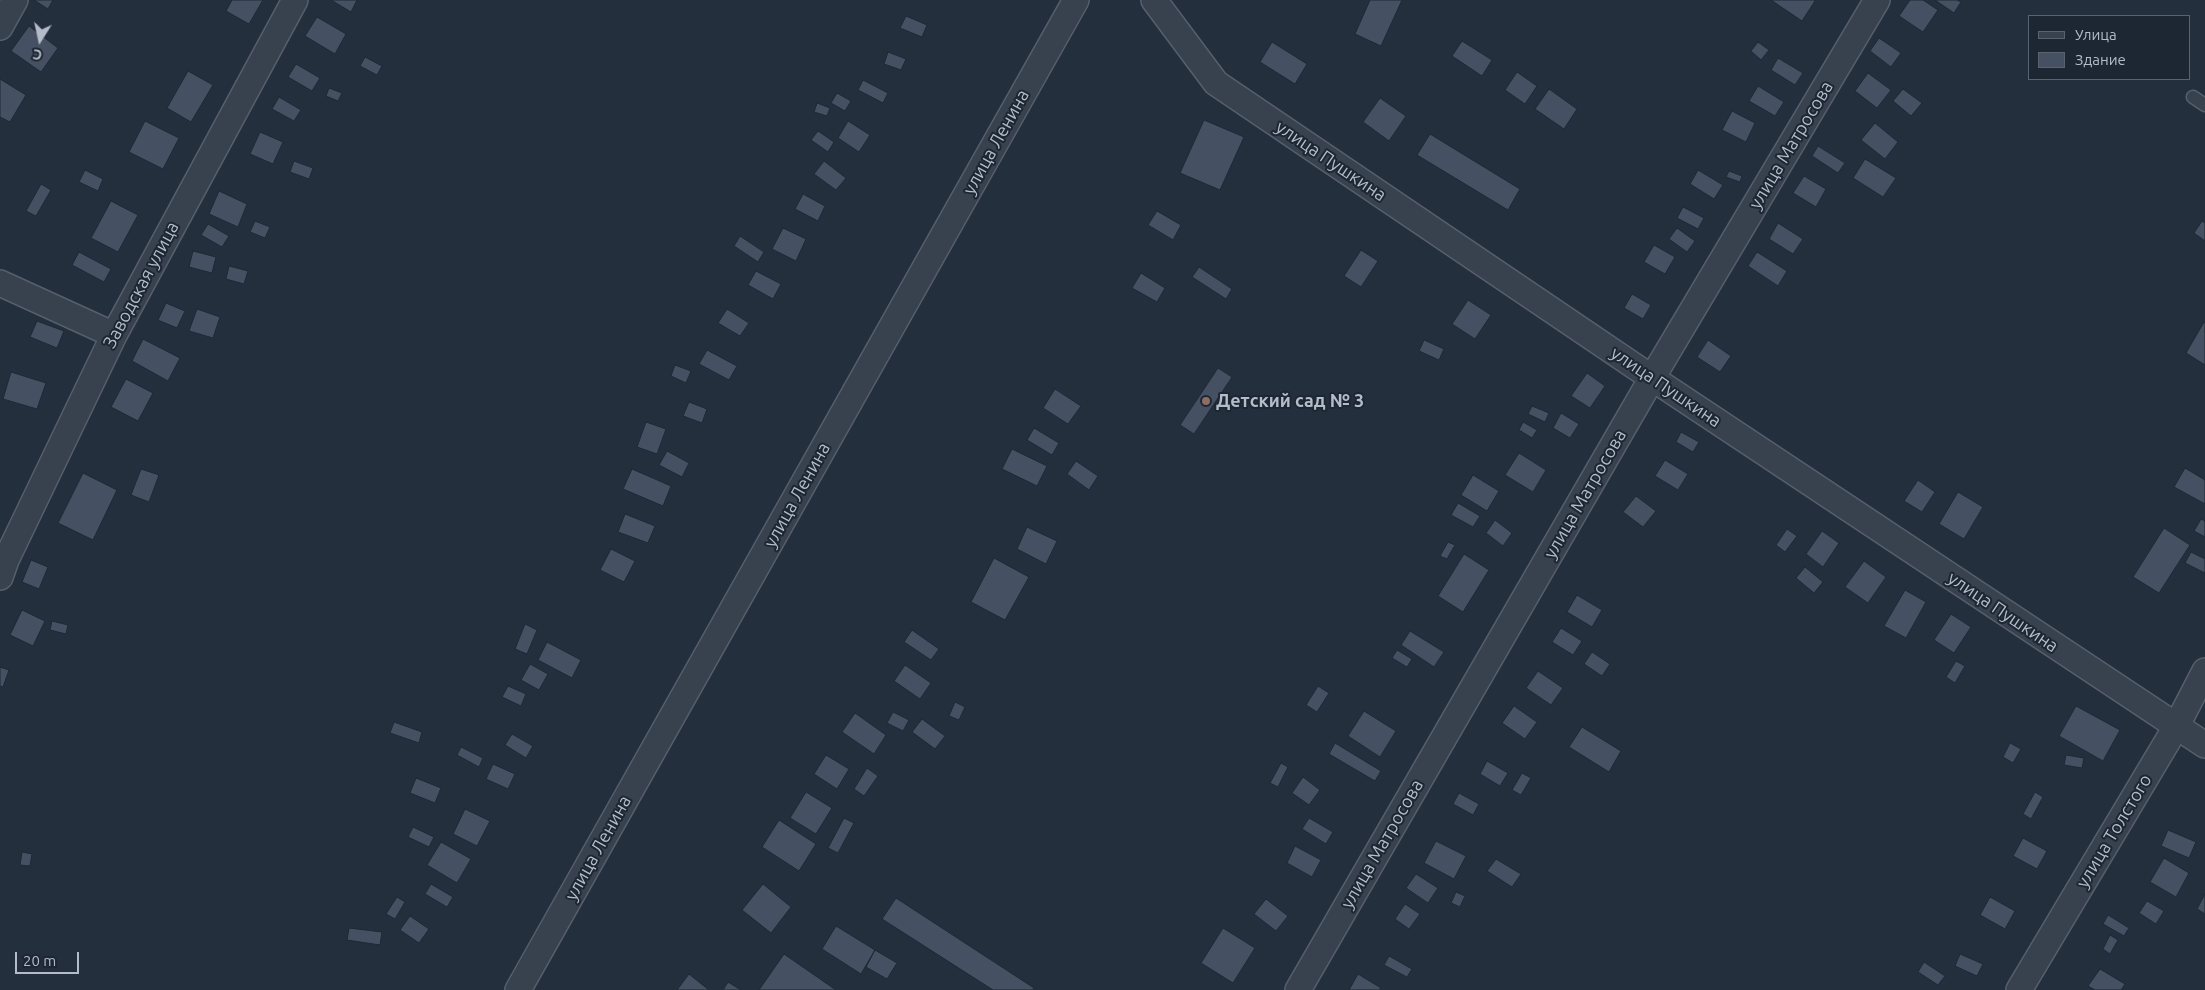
<!DOCTYPE html>
<meta charset="utf-8">
<style>
body{margin:0}
#map{position:relative;width:2205px;height:990px;overflow:hidden;background:#242f3e;font-family:Ubuntu,sans-serif}
canvas{display:block}
.legend{position:absolute;left:2028px;top:15px;width:162px;height:65px;box-sizing:border-box;background:#1d2633;border:1px solid #59626f;margin:0;padding:6px 9px;list-style:none;font-size:15px;color:#b4bcc9}
.legend li{display:flex;align-items:center;gap:10px;height:25px}
.legend b{width:25px;border:1px solid #59626f}
.north{position:absolute;left:15px;top:15px;width:50px;height:50px;-webkit-text-stroke:4px #1d2633;paint-order:stroke;rotate:190deg;font-size:14px;font-weight:700;line-height:20px;text-align:center;color:#b4bcc9}
.north::after{content:'';display:block;margin:auto;width:18px;height:22px;background:#b4bcc9;clip-path:polygon(50% 0,100% 100%,50% 72%,0 100%)}
.scale{position:absolute;left:15px;top:952px;width:64px;height:22px;box-sizing:border-box;border:2px solid #b4bcc9;border-top:0;padding-left:6px;font-size:15px;line-height:18px;white-space:nowrap;color:#b4bcc9;-webkit-text-stroke:4px #1d2633;paint-order:stroke}
</style>
<div id="map">
<canvas width="2205" height="990"></canvas>
<ul class="legend">
<li><b style="height:6px;background:#38414e"></b>Улица</li>
<li><b style="height:14px;background:#455162"></b>Здание</li>
</ul>
<div class="north">С</div>
<div class="scale">20 m</div>
</div>
<script>
const ctx = document.querySelector('canvas').getContext('2d');
ctx.lineJoin = 'round';
function fill(path, color) { ctx.fillStyle = color; ctx.fill(path, 'evenodd'); }
const toPath = rows => new Path2D(rows.map(r => 'M' + r).join(''));
function trace(path, color, width, dash) { ctx.strokeStyle = color; ctx.lineWidth = width; ctx.lineCap = dash ? 'butt' : 'round'; ctx.setLineDash(dash || []); ctx.stroke(path); }
function write(font, color, halo, rows, align = 'center') {
  ctx.font = font + ' Ubuntu,sans-serif'; ctx.lineWidth = 4; ctx.setLineDash([]); ctx.textBaseline = 'middle'; ctx.strokeStyle = halo; ctx.fillStyle = color; for (const [text, x, y, turn = 0] of rows) {
    ctx.save(); ctx.translate(x, y); ctx.rotate((+turn || 0) * Math.PI / 180); ctx.textAlign = isNaN(turn) ? turn : align; if (halo) ctx.strokeText(text, 0, 0); ctx.fillText(text, 0, 0); ctx.restore();
  }
}
const building = toPath([
 [34,0,53,0,48,9,34,0],
 [232,0,263,0,249,24,226,11,232,0],
 [331,0,357,0,351,12,331,0],
 [1370,0,1402,0,1381,46,1355,34,1370,0],
 [1771,0,1814,0,1815,1,1802,21,1771,0],
 [1910,0,1923,0,1938,10,1923,32,1899,16,1910,0],
 [1935,0,1957,0,1961,2,1954,13,1935,0],
 [906,16,927,25,922,37,900,28,906,16],
 [317,17,346,34,335,54,305,36,317,17],
 [29,26,58,48,41,72,11,51,29,26],
 [1879,38,1901,53,1891,67,1870,51,1879,38],
 [1462,41,1492,60,1482,76,1452,56,1462,41],
 [1272,42,1307,64,1295,84,1260,62,1272,42],
 [1758,42,1769,50,1761,60,1751,51,1758,42],
 [888,52,906,59,901,70,884,64,888,52],
 [365,57,382,66,377,75,360,66,365,57],
 [1778,58,1803,73,1795,85,1771,70,1778,58],
 [296,64,320,78,312,91,288,77,296,64],
 [188,71,213,85,191,122,167,108,188,71],
 [1517,72,1537,86,1525,104,1505,90,1517,72],
 [1868,73,1891,90,1877,108,1855,91,1868,73],
 [0,79,26,95,10,122,0,117,0,79],
 [863,80,888,93,883,103,858,90,863,80],
 [1758,86,1784,102,1775,116,1749,101,1758,86],
 [329,88,342,93,338,101,326,96,329,88],
 [1549,89,1577,109,1564,129,1535,109,1549,89],
 [1903,89,1922,103,1911,116,1893,101,1903,89],
 [837,93,851,101,845,111,831,103,837,93],
 [279,97,301,110,294,121,272,109,279,97],
 [1380,98,1406,116,1389,141,1363,122,1380,98],
 [817,103,830,108,827,116,814,112,817,103],
 [1732,111,1755,123,1746,142,1722,130,1732,111],
 [1204,120,1244,137,1220,190,1180,173,1204,120],
 [145,121,179,138,163,169,129,152,145,121],
 [848,121,870,135,859,152,838,138,848,121],
 [1875,123,1898,142,1885,159,1861,140,1875,123],
 [818,131,834,142,828,152,811,140,818,131],
 [260,132,283,142,273,164,250,154,260,132],
 [1430,134,1520,189,1508,210,1417,155,1430,134],
 [1818,146,1845,163,1838,173,1812,156,1818,146],
 [1865,159,1896,178,1883,197,1853,178,1865,159],
 [294,161,313,168,309,179,290,172,294,161],
 [824,161,846,178,836,190,814,174,824,161],
 [85,170,103,179,98,191,79,182,85,170],
 [1698,170,1723,185,1714,199,1690,184,1698,170],
 [1729,171,1742,176,1740,182,1726,177,1729,171],
 [1804,176,1826,189,1816,207,1793,193,1804,176],
 [41,184,51,190,36,216,26,211,41,184],
 [219,191,247,204,238,227,209,214,219,191],
 [803,194,825,206,818,221,795,209,803,194],
 [111,201,138,215,118,252,91,238,111,201],
 [1683,207,1704,218,1698,229,1677,218,1683,207],
 [1157,211,1181,225,1173,240,1148,225,1157,211],
 [255,221,270,227,265,238,250,232,255,221],
 [2202,221,2205,223,2205,241,2194,233,2202,221],
 [1778,223,1803,239,1793,254,1769,239,1778,223],
 [208,224,229,236,222,247,201,235,208,224],
 [783,228,806,239,796,261,772,249,783,228],
 [1677,228,1695,241,1687,252,1669,239,1677,228],
 [740,236,764,252,758,262,734,246,740,236],
 [1654,245,1675,257,1665,274,1644,262,1654,245],
 [1361,250,1378,261,1361,287,1344,276,1361,250],
 [193,251,216,257,212,273,189,267,193,251],
 [79,252,111,269,104,282,72,265,79,252],
 [1757,252,1787,271,1778,286,1748,266,1757,252],
 [229,266,248,271,244,284,226,279,229,266],
 [1199,267,1232,289,1226,299,1192,277,1199,267],
 [756,271,781,284,773,299,748,285,756,271],
 [1141,273,1165,288,1157,302,1132,288,1141,273],
 [1632,294,1651,305,1643,319,1624,308,1632,294],
 [1468,300,1491,315,1475,339,1452,324,1468,300],
 [166,303,185,311,177,328,158,320,166,303],
 [197,309,220,317,213,338,189,331,197,309],
 [727,309,749,323,740,336,718,323,727,309],
 [37,321,64,331,57,348,30,337,37,321],
 [2204,322,2205,322,2205,365,2186,353,2204,322],
 [143,339,180,358,168,381,132,361,143,339],
 [1424,340,1444,349,1439,360,1419,351,1424,340],
 [1708,340,1731,356,1720,372,1697,357,1708,340],
 [707,350,737,366,729,380,699,364,707,350],
 [675,365,691,371,686,383,671,376,675,365],
 [1218,368,1232,377,1194,434,1180,425,1218,368],
 [11,372,46,383,37,409,3,399,11,372],
 [1587,373,1605,386,1590,408,1571,396,1587,373],
 [126,379,153,393,138,421,111,407,126,379],
 [1055,389,1081,406,1068,424,1043,408,1055,389],
 [689,402,707,409,702,423,683,416,689,402],
 [1532,406,1549,413,1545,422,1528,414,1532,406],
 [1561,413,1579,424,1570,438,1553,428,1561,413],
 [646,422,666,429,657,454,637,447,646,422],
 [1523,422,1537,430,1532,438,1519,430,1523,422],
 [1034,428,1059,443,1052,455,1027,440,1034,428],
 [1681,432,1699,442,1693,452,1676,442,1681,432],
 [1012,449,1047,466,1037,486,1002,469,1012,449],
 [667,451,689,463,682,477,659,465,667,451],
 [1519,453,1546,470,1533,492,1505,475,1519,453],
 [1665,460,1688,474,1678,490,1655,476,1665,460],
 [1076,461,1098,476,1089,490,1067,474,1076,461],
 [2185,468,2205,480,2205,504,2174,487,2185,468],
 [141,469,159,475,149,502,131,495,141,469],
 [632,469,671,486,663,506,623,489,632,469],
 [83,473,117,490,93,540,58,523,83,473],
 [1473,475,1499,491,1487,511,1461,495,1473,475],
 [1918,480,1935,492,1922,512,1904,501,1918,480],
 [1958,492,1983,507,1964,539,1939,524,1958,492],
 [1636,496,1656,511,1643,527,1623,512,1636,496],
 [1458,503,1480,516,1473,527,1451,515,1458,503],
 [625,514,655,526,648,543,618,532,625,514],
 [2201,519,2205,521,2205,537,2194,531,2201,519],
 [1495,520,1512,533,1503,546,1486,533,1495,520],
 [1027,527,1057,541,1046,564,1017,549,1027,527],
 [2164,528,2190,545,2159,593,2133,577,2164,528],
 [1787,529,1797,536,1785,552,1776,545,1787,529],
 [1822,531,1839,543,1823,567,1806,554,1822,531],
 [1448,542,1455,545,1447,559,1440,556,1448,542],
 [611,549,635,561,624,582,600,570,611,549],
 [2191,552,2205,559,2205,573,2185,563,2191,552],
 [1464,554,1489,570,1463,612,1438,596,1464,554],
 [994,558,1029,577,1005,620,971,602,994,558],
 [31,560,48,567,39,589,22,582,31,560],
 [1864,561,1886,577,1868,603,1845,587,1864,561],
 [1805,567,1823,582,1814,593,1796,578,1805,567],
 [1905,590,1926,602,1906,638,1884,626,1905,590],
 [1577,595,1602,610,1592,627,1567,612,1577,595],
 [22,610,45,621,33,646,10,635,22,610],
 [1951,614,1971,627,1954,653,1934,640,1951,614],
 [52,621,68,625,66,634,50,630,52,621],
 [525,624,537,630,527,654,515,649,525,624],
 [1561,628,1582,641,1573,655,1552,642,1561,628],
 [912,630,939,649,931,660,904,642,912,630],
 [1410,631,1444,652,1434,667,1401,645,1410,631],
 [547,642,581,660,572,678,538,660,547,642],
 [1397,650,1412,659,1407,667,1392,658,1397,650],
 [1592,652,1610,664,1602,676,1584,664,1592,652],
 [1956,661,1965,666,1955,683,1946,677,1956,661],
 [530,664,548,674,539,690,521,680,530,664],
 [905,665,931,683,920,699,894,681,905,665],
 [0,667,9,670,3,687,0,686,0,667],
 [1538,671,1563,688,1551,705,1526,688,1538,671],
 [508,686,526,694,521,706,502,697,508,686],
 [1318,686,1329,693,1317,712,1306,705,1318,686],
 [955,702,965,707,959,720,949,716,955,702],
 [1514,706,1537,722,1525,739,1502,723,1514,706],
 [2076,706,2120,730,2103,761,2059,736,2076,706],
 [1364,711,1396,731,1380,757,1348,736,1364,711],
 [893,712,909,720,903,731,887,723,893,712],
 [855,713,886,735,874,754,842,732,855,713],
 [922,719,945,736,935,749,912,732,922,719],
 [394,722,422,732,419,743,390,733,394,722],
 [1582,727,1621,751,1609,772,1569,747,1582,727],
 [512,734,533,746,526,758,505,745,512,734],
 [1335,743,1381,771,1375,781,1329,754,1335,743],
 [2010,743,2021,749,2013,763,2003,757,2010,743],
 [461,747,483,758,479,767,457,755,461,747],
 [826,755,849,769,837,789,814,774,826,755],
 [2066,755,2084,758,2082,768,2064,765,2066,755],
 [1487,761,1508,773,1500,786,1480,774,1487,761],
 [1281,763,1288,767,1278,787,1270,783,1281,763],
 [493,764,515,774,508,789,486,779,493,764],
 [867,768,878,776,864,796,854,789,867,768],
 [1522,773,1531,778,1521,795,1512,790,1522,773],
 [1303,777,1320,790,1309,805,1292,793,1303,777],
 [416,778,441,788,435,803,410,793,416,778],
 [806,792,832,808,816,834,790,818,806,792],
 [2035,792,2043,797,2031,819,2023,814,2035,792],
 [1459,793,1479,804,1473,815,1453,804,1459,793],
 [465,809,490,821,477,846,453,834,465,809],
 [844,818,854,823,838,853,828,848,844,818],
 [1309,818,1333,832,1326,844,1302,829,1309,818],
 [779,820,816,844,799,871,762,847,779,820],
 [413,827,434,837,429,847,408,837,413,827],
 [2168,830,2196,842,2189,858,2161,846,2168,830],
 [2023,838,2047,851,2037,869,2013,856,2023,838],
 [1436,841,1466,856,1454,879,1424,863,1436,841],
 [441,842,471,859,457,883,427,865,441,842],
 [1295,846,1321,860,1312,877,1287,863,1295,846],
 [22,852,32,854,30,866,20,865,22,852],
 [2164,858,2189,873,2176,897,2150,882,2164,858],
 [1496,859,1521,874,1512,887,1487,871,1496,859],
 [1416,874,1438,888,1428,903,1406,888,1416,874],
 [431,884,453,897,447,907,425,894,431,884],
 [763,884,791,907,771,933,742,910,763,884],
 [1456,892,1465,896,1460,907,1451,903,1456,892],
 [2205,894,2205,914,2197,909,2205,894],
 [397,897,405,902,395,919,386,914,397,897],
 [1990,897,2015,911,2005,929,1980,915,1990,897],
 [896,898,1034,988,1033,990,993,990,882,919,896,898],
 [1266,899,1288,916,1276,931,1254,914,1266,899],
 [2147,901,2164,911,2156,924,2139,913,2147,901],
 [1405,904,1420,914,1409,929,1395,919,1405,904],
 [2108,915,2129,928,2124,936,2103,924,2108,915],
 [410,916,429,929,419,943,400,930,410,916],
 [836,926,875,950,861,974,822,949,836,926],
 [349,928,382,932,380,945,347,940,349,928],
 [1223,928,1255,948,1233,983,1201,963,1223,928],
 [2110,935,2118,940,2110,954,2103,949,2110,935],
 [875,950,897,963,887,979,866,967,875,950],
 [784,954,836,990,759,990,784,954],
 [1960,954,1983,964,1977,976,1955,966,1960,954],
 [1389,956,1412,969,1407,977,1384,965,1389,956],
 [1924,962,1945,976,1938,985,1918,972,1924,962],
 [2100,969,2125,984,2121,990,2095,990,2088,986,2100,969],
 [689,974,709,990,677,990,689,974],
 [1358,974,1381,988,1379,990,1349,990,1358,974],
 [728,982,741,990,723,990,728,982]
]);
fill(building, '#455162');
trace(building, '#1f2835', 1);
const service = toPath([
 [2193,97,2205,105]
]);
const minor = toPath([
 [1154,0,1216,83,1652,378,2205,745],
 [0,27,15,0],
 [0,283,114,335],
 [0,577,6,560,114,335,295,0],
 [518,990,1076,0],
 [1298,990,1652,378,1877,0],
 [2019,990,2176,727,2205,671]
]);
trace(service, '#565f6c', 15);
trace(minor, '#565f6c', 28);
trace(service, '#38414e', 12);
trace(minor, '#38414e', 25);
for (const [x, y, r, color] of [
 [1206,401,5,"#8d6e63"]
]) { const dot = new Path2D(); dot.arc(x, y, r, 0, 2 * Math.PI); ctx.fillStyle = color; ctx.fill(dot); trace(dot, '#1d2633', 2); }
write('18px', '#b4bcc9', '#1d2633', [
 ["улица Ленина",996,142,-61],
 ["улица Матросова",1791,145,-59],
 ["улица Пушкина",1331,161,34],
 ["Заводская улица",141,285,-62],
 ["улица Пушкина",1666,387,34],
 ["улица Матросова",1585,494,-60],
 ["улица Ленина",797,495,-61],
 ["улица Пушкина",2003,612,34],
 ["улица Толстого",2114,831,-59],
 ["улица Матросова",1382,844,-60],
 ["улица Ленина",598,848,-61]
]);
write('bold 18px', '#b4bcc9', '#1d2633', [
 ["Детский сад № 3",1216,401]
], 'left');
</script>
